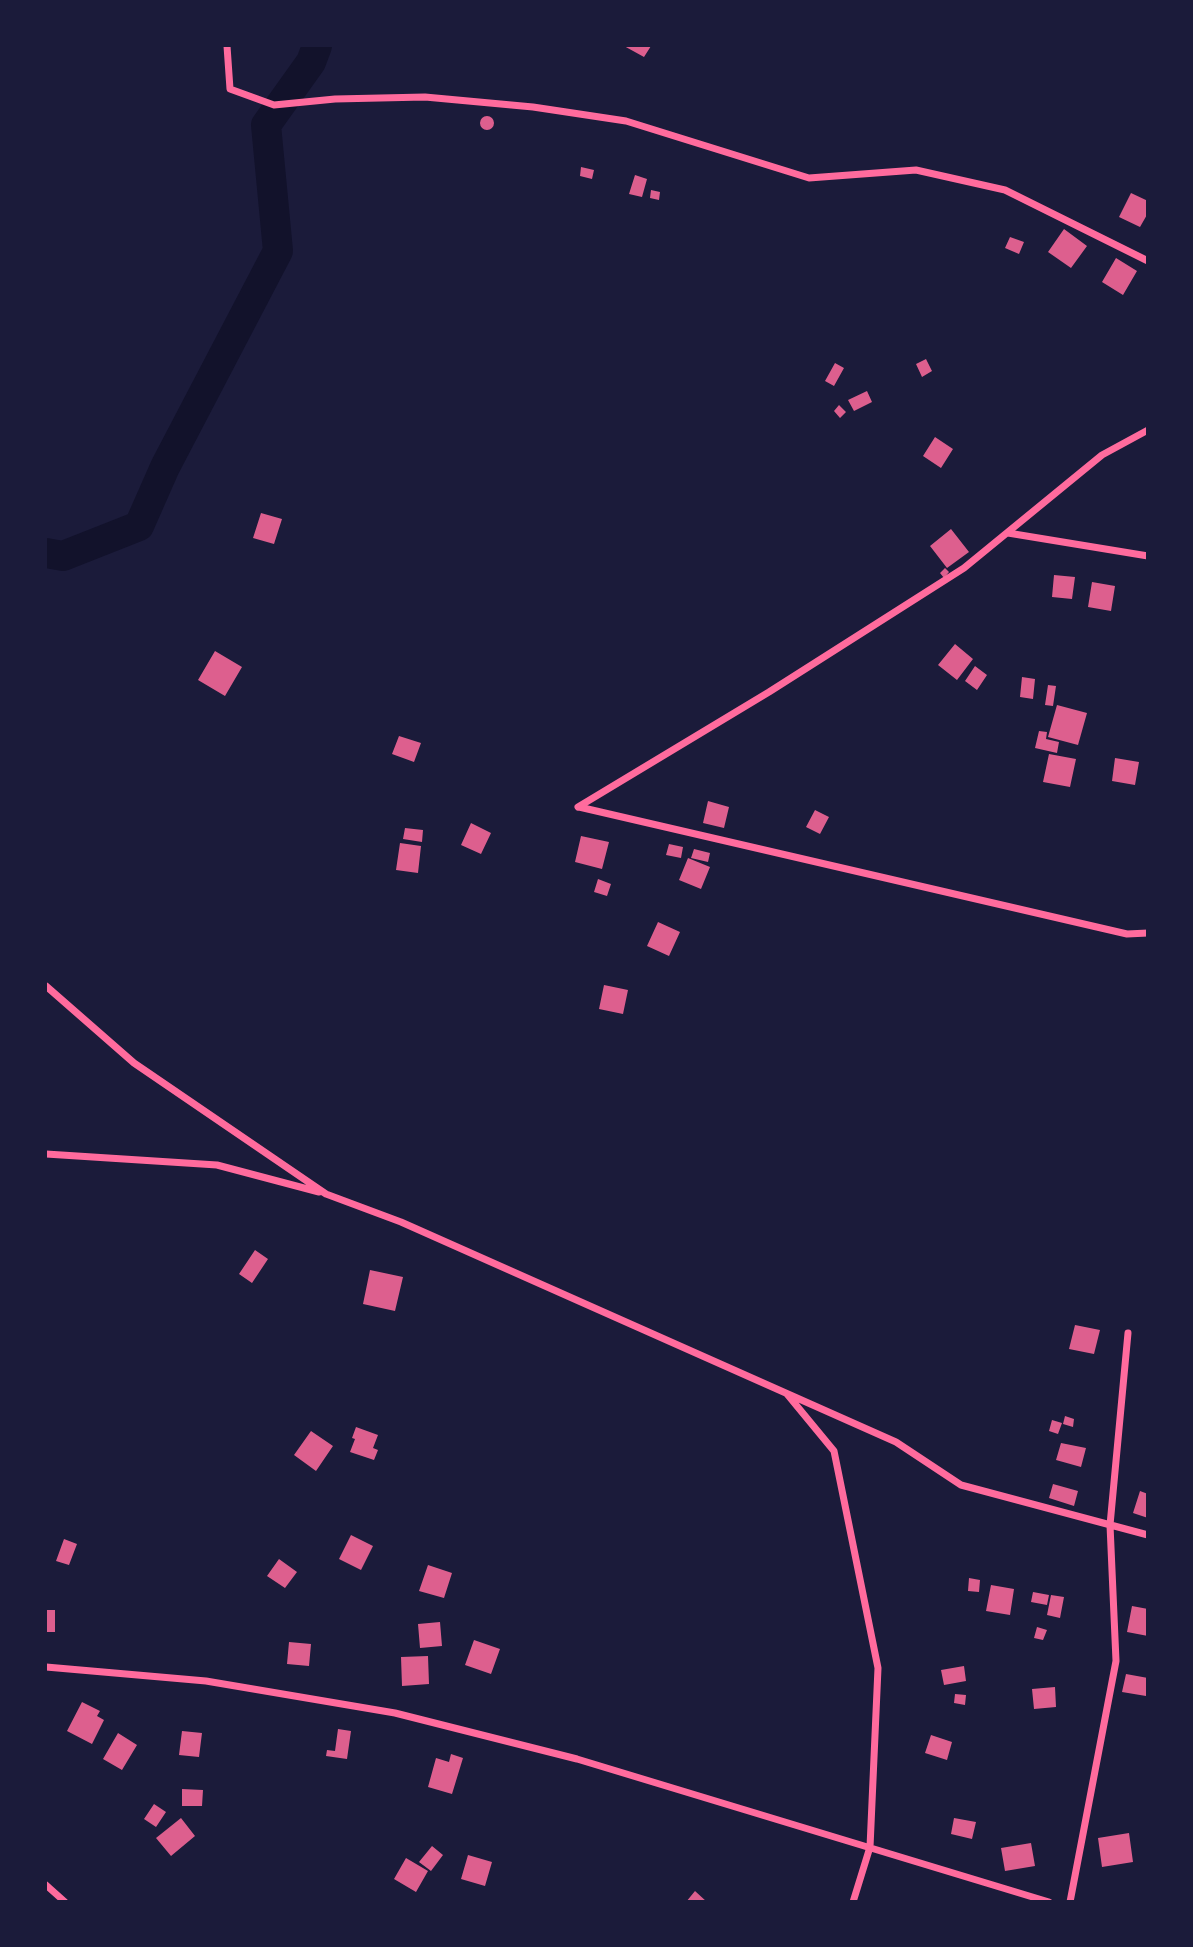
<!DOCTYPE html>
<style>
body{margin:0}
#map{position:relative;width:1193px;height:1947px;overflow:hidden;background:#1b1b3a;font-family:"Source Sans 3",sans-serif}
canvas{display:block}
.frame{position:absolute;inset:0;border:47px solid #1b1b3a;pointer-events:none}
</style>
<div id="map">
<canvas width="1193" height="1947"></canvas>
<div class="frame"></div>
</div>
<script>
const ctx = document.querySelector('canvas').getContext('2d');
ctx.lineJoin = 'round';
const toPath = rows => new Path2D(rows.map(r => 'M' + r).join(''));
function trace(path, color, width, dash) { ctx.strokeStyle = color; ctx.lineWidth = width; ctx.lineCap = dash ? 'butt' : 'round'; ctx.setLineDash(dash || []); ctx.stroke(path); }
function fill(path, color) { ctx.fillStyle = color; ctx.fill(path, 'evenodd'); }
trace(toPath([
 [46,553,63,556,139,526,165,467,278,251,266,125,311,62,317,46]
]), '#12122b', 30);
fill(toPath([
 [624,46,651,46,644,57],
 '480 123a7 7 0 1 1 14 0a7 7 0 1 1-14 0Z',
 [581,167,594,170,592,179,580,176],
 [635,175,647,179,642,197,629,194],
 [651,190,660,192,659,200,650,198],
 [1131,193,1148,201,1148,213,1140,227,1119,217],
 [1064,229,1087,246,1071,268,1048,252],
 [1010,237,1024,242,1019,254,1005,248],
 [1116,258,1137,271,1123,295,1102,282],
 [926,359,932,371,922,377,916,364],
 [835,363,844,368,834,386,825,381],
 [867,391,872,402,854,411,848,400],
 [839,405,846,412,840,418,834,411],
 [935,437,953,449,941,468,923,456],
 [261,513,282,519,274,544,253,538],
 [951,529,969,552,947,568,930,546],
 [945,568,949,572,944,578,940,573],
 [1054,575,1075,577,1072,599,1052,597],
 [1092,582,1115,586,1111,611,1088,607],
 [955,644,973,659,957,680,938,665],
 [215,651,242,667,225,696,198,680],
 [975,666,987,675,977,690,965,681],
 [1022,677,1035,679,1033,699,1020,697],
 [1048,685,1056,686,1053,706,1045,705],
 [1057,705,1087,713,1078,745,1048,737],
 [1039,731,1047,732,1046,739,1059,742,1057,753,1035,748],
 [399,736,421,743,414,762,392,754],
 [1049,754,1076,759,1070,787,1043,782],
 [1115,758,1139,762,1135,785,1112,781],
 [708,801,729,807,724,828,703,823],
 [815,810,829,817,820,834,806,827],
 [471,823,491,833,481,854,461,845],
 [405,828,423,830,422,842,403,839],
 [581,836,609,842,602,869,575,862],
 [400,843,421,846,418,873,396,870],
 [669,844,683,847,681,858,666,855],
 [694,849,710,853,708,862,691,858],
 [688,858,710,867,701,889,679,880],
 [598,879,611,884,607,896,594,892],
 [658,922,680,932,669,956,647,946],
 [604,985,628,990,623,1014,599,1009],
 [255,1250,268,1259,252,1283,239,1274],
 [370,1270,403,1277,395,1311,363,1304],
 [1075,1325,1100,1330,1094,1354,1069,1349],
 [1065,1416,1074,1419,1073,1427,1063,1424],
 [1052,1420,1062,1423,1058,1434,1049,1431],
 [356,1427,378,1435,373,1448,378,1450,374,1460,350,1452,355,1439,352,1438],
 [311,1431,333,1446,316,1471,294,1455],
 [1061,1443,1086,1448,1081,1467,1056,1460],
 [1053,1484,1078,1491,1074,1506,1049,1498],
 [1140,1491,1148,1494,1148,1518,1133,1513],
 [351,1535,373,1546,361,1570,339,1559],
 [64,1539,77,1544,69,1565,56,1561],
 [279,1559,297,1572,285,1588,267,1576],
 [428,1565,452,1573,444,1598,419,1591],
 [969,1578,980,1580,979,1592,968,1591],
 [991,1585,1014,1589,1010,1615,986,1611],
 [1033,1592,1049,1595,1047,1605,1031,1602],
 [1051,1595,1064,1597,1060,1618,1047,1615],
 [1132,1606,1148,1609,1148,1636,1127,1632],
 [46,1610,55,1610,55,1632,46,1632],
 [440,1622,442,1646,420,1648,418,1624],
 [1037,1627,1047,1630,1043,1640,1034,1638],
 [474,1640,500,1649,491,1674,465,1665],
 [289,1642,311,1644,309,1666,287,1664],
 [428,1656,429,1684,402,1686,401,1657],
 [964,1666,966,1681,944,1685,941,1670],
 [1126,1674,1148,1678,1146,1696,1122,1692],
 [1055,1687,1056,1707,1034,1709,1032,1689],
 [955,1694,966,1695,965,1705,954,1703],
 [82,1702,100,1711,97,1716,104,1720,92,1744,67,1731],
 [338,1729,351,1731,347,1759,326,1756,327,1750,335,1751],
 [182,1731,202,1733,199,1757,179,1755],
 [118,1733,137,1745,122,1770,103,1759],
 [931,1735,952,1742,947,1760,925,1753],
 [451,1754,463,1758,452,1794,428,1787,436,1758,449,1762],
 [182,1789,203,1790,202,1806,182,1806],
 [154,1804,166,1812,156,1827,144,1819],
 [181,1818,195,1836,171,1856,156,1838],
 [954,1818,976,1822,972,1839,951,1834],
 [1129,1833,1133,1862,1102,1867,1098,1838],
 [1031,1843,1035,1866,1005,1871,1001,1848],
 [432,1846,443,1855,431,1871,419,1862],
 [468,1855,492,1862,485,1886,461,1879],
 [406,1858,428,1871,416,1892,394,1879],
 [695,1891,707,1902,686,1902]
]), '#dd5f8e');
trace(toPath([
 [227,46,230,89,274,105,335,99,425,97,533,107,626,121,809,178,916,170,1005,190,1148,261],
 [1008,533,1148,556],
 [578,807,769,692,964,568,1102,455,1148,430],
 [579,807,1127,934,1148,933],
 [46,986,134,1063,326,1194,401,1222,896,1442,961,1485,1148,1535],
 [46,1154,217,1165,319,1192],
 [787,1394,834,1451,878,1668,870,1847,853,1902],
 [46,1667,206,1681,395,1713,577,1759,1049,1902],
 [46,1885,65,1902],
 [1070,1902,1116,1661,1110,1525,1128,1333]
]), '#ff6b9d', 7);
</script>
